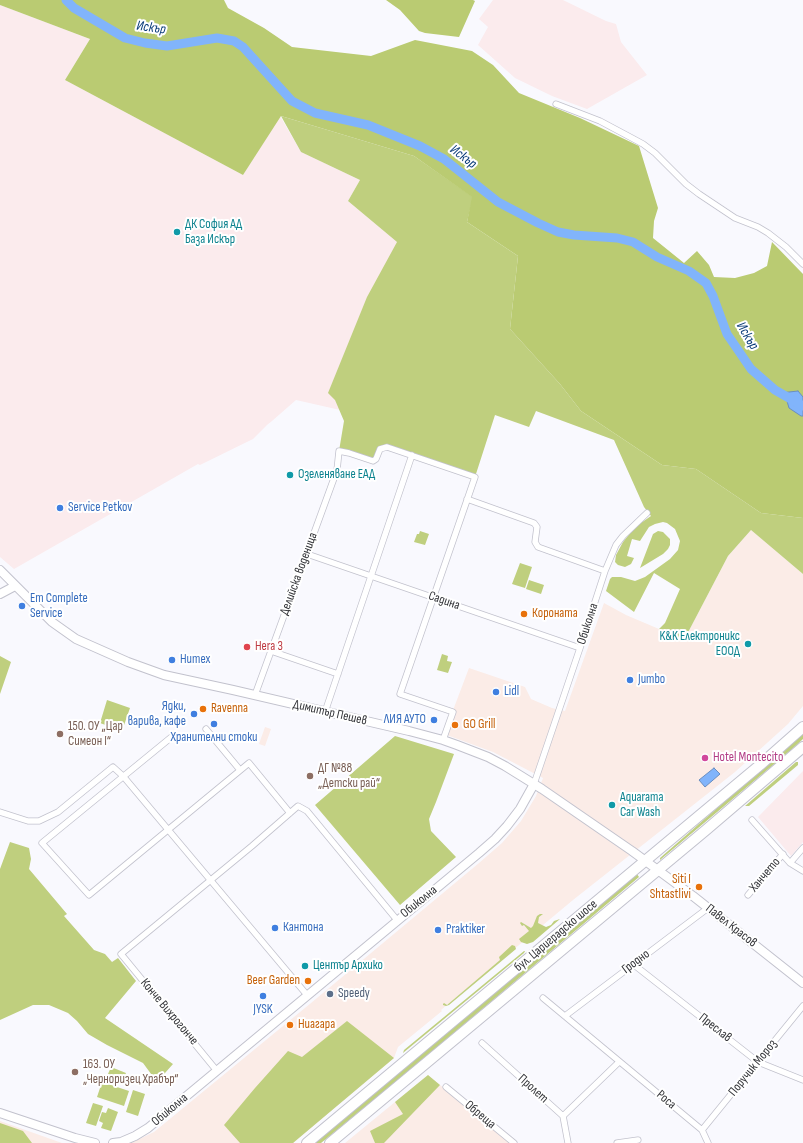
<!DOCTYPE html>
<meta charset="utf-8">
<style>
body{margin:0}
canvas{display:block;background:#f9f9fe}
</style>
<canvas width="803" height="1143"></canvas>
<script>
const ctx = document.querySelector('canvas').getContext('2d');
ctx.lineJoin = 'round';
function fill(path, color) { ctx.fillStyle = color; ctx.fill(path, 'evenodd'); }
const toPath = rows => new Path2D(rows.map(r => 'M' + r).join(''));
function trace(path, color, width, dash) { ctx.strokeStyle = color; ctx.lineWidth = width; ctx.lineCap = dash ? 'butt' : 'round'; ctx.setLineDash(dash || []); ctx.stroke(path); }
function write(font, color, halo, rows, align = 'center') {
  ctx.font = font + ' "Sofia Sans Condensed",sans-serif'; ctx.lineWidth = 4; ctx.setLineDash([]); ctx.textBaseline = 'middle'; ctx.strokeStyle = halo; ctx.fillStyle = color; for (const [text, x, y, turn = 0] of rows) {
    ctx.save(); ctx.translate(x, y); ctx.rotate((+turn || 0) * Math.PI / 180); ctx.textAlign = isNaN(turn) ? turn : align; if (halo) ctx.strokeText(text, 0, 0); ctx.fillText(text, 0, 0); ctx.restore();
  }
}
fill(toPath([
 [751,530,803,574,803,706,788,724,735,772,573,900,441,1010,442,1011,398,1047,394,1058,293,1143,131,1143,154,1132,311,1003,479,863,502,843,521,821,536,796,543,778,493,752,444,734,469,668,525,687,531,699,552,708,565,711,604,603,626,615,659,629,683,642,728,556],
 [265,727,271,729,265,746,259,744],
 [428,1075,510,1143,345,1143],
 [0,1121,62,1143,0,1143]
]), '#fbece7');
fill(toPath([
 [493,0,563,0,606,21,616,24,621,42,647,75,587,109,552,96,515,78,478,45,488,27,479,19],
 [0,5,90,39,65,80,243,175,280,116,301,152,360,180,348,201,397,242,349,412,296,400,272,421,267,425,253,439,200,465,198,464,14,569,0,557],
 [803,771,803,842,791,856,758,817]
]), '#fbebed');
fill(toPath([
 [281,116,414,156,473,197,467,222,518,256,510,329,560,384,581,411,662,465,696,469,761,513,803,518,803,574,751,530,728,556,683,642,659,629,665,623,680,589,654,573,634,612,606,591,610,579,612,577,621,577,635,581,645,577,670,559,678,550,680,541,675,529,667,523,663,522,655,524,649,527,640,541,632,539,627,556,634,558,631,564,625,567,618,565,615,562,616,555,623,542,635,527,651,516,644,507,614,440,536,411,529,427,495,415,475,477,387,447,380,449,376,459,339,451,344,421,335,400,328,393,367,297,397,242,348,201,360,180,301,152],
 [420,531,429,534,425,545,414,542,417,534,419,534],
 [658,531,663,532,670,539,670,545,668,549,663,554,640,568,653,534],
 [520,563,532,567,525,588,512,584],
 [529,580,544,585,541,594,526,589],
 [442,654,448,656,447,661,452,662,448,673,437,670],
 [0,656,11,662,0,694],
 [107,700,130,708,122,731,100,723],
 [803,733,803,739,791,750,660,860,660,858],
 [395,736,454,754,436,802,429,819,431,831,456,857,400,905,315,805],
 [796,762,798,762,798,765,749,806,745,806],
 [10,842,29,848,31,859,29,869,67,914,64,916,94,950,105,954,112,962,118,958,136,981,105,1018,173,1064,157,1082,143,1063,107,1045,88,1034,77,1021,68,1013,49,1005,33,1005,0,1020,0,869],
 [637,874,639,877,398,1080,321,1143,314,1143],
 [540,914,543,914,539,917,538,923,546,927,551,925,554,921,560,919,533,942,527,944,521,942,519,939,529,931,524,925,522,926,520,923,521,922,531,928,533,926,537,916],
 [512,945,515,946,516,949,449,1005,446,1006,443,1005,443,1004,444,1003,447,1005,500,960,499,957],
 [524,951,525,951,524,953,403,1053,404,1050],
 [347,1021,394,1058,293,1143,240,1143,224,1125,255,1088,288,1051,302,1057],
 [111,1067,126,1073,123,1080,108,1074],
 [428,1075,440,1085,384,1143,375,1143,370,1131,403,1114,395,1102],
 [102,1082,129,1091,124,1106,97,1097],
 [133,1090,145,1094,138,1116,126,1112],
 [93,1103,103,1106,96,1126,86,1123],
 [108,1108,118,1112,111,1131,101,1128,103,1123,99,1121,102,1112,106,1113],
 [0,1123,23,1131,32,1143,0,1143]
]), '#bfcf7e');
fill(toPath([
 [0,0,224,0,228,8,264,28,292,47,371,56,415,40,472,51,493,65,519,93,580,118,639,146,658,208,654,221,653,238,684,263,697,251,709,265,714,277,735,278,754,273,767,266,772,242,803,274,803,518,761,513,696,469,662,465,581,411,560,384,510,329,518,256,467,222,472,197,414,156,281,116,243,175,65,80,90,39,0,5],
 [386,0,473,0,475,1,459,37,425,33,419,31,400,10]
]), '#bacb72');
const water = toPath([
 [798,391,803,397,803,416,801,416,789,408,787,401,780,393,798,391],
 [714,768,720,774,705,787,699,780,714,768]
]);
fill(water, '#81b4fb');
trace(water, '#6a8ec0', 1);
trace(toPath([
 [66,0,74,8,125,38,145,43,167,46,217,38,234,41,243,47,292,101,315,113,368,125,420,146,444,159,498,202,538,223,558,232,574,235,617,238,633,242,657,257,689,271,706,283,713,296,727,334,751,369,775,390,803,406]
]), '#81b4fb', 9);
const street = toPath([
 [556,104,600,121,630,137,643,144,655,153,686,184,699,194,735,218,758,227,768,233,786,247,803,264],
 [467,499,534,523,537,527,535,542,538,547,605,571],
 [307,554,580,648],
 [271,651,338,674],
 [255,695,337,470,339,451,349,453,373,461,376,459,380,449,387,447,475,477,400,694,453,712,443,740],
 [325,712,412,455],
 [206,729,240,770],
 [174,735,42,843,89,895,249,763,290,813],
 [534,784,580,648,605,571,616,545,623,536,647,513],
 [0,812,28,821,39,821,58,812,113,767,123,776,307,995],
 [752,820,790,863,803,871],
 [790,863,803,848],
 [748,895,783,854],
 [633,964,758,1062,803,1080],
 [543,998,702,1130,708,1143],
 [565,1016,708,908],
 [482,1043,563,1116,568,1143],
 [217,1071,121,954,252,846,298,806,307,811,397,920],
 [446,1087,514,1143],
 [563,1116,619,1062],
 [702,1130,803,1006],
 [617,1143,638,1140]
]);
const secondary = toPath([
 [0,570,52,622,76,639,128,662,164,675,233,690,409,731,443,740,457,745,488,757,505,766,542,789,632,851,693,896,803,983],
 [0,594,15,586],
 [0,1113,75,1138,95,1143],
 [113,1143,121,1142,135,1136,148,1128,479,853,495,839,507,826,520,809,534,784]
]);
const highway = toPath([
 [307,1143,760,765,803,727],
 [330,1143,706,830,803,747]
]);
trace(street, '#c2c2cd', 7);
trace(secondary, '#c2c2cd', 10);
trace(highway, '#c2c2cd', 12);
trace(street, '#fff', 5.5);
trace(secondary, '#fff', 8);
trace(highway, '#fff', 10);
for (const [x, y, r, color] of [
 [177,232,4,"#0f9aa8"],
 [290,475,4,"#0f9aa8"],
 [60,508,4,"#3f7fe0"],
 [22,606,4,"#3f7fe0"],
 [524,614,4,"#e8710a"],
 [748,644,4,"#0f9aa8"],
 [247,647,4,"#e0444e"],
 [172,660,4,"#3f7fe0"],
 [630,680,4,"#3f7fe0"],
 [496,692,4,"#3f7fe0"],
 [203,709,4,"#e8710a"],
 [194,714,4,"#3f7fe0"],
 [434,720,4,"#3f7fe0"],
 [214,724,4,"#3f7fe0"],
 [455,725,4,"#e8710a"],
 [60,734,4,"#8d6e63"],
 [705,758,4,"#d1479c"],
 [310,776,4,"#8d6e63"],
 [612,805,4,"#0f9aa8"],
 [699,887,4,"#e8710a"],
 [275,928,4,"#3f7fe0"],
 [438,930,4,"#3f7fe0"],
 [305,966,4,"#0f9aa8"],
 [308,981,4,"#e8710a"],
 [330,994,4,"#5c6f8a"],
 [263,996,4,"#3f7fe0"],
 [290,1025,4,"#e8710a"],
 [75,1072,4,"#8d6e63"]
]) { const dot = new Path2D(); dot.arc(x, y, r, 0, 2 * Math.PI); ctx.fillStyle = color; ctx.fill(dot); trace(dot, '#fff', 1.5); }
write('13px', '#0d838f', '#fff', [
 ["ДК София АД",185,225],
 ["База Искър",185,240],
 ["Озеленяване ЕАД",298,475],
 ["K&K Електроникс",740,637,"right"],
 ["ЕООД",740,652,"right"],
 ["Aquarama",620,798],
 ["Car Wash",620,813],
 ["Център Архико",313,966]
], 'left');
write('13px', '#366cbe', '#fff', [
 ["Service Petkov",68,508],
 ["Em Complete",30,599],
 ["Service",30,614],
 ["Нитех",180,660],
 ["Jumbo",638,680],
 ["Lidl",504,692],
 ["Ядки,",186,707,"right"],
 ["варива, кафе",186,722,"right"],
 ["ЛИЯ АУТО",426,720,"right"],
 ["Хранителни стоки",214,738,"center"],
 ["Кантона",283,928],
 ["Praktiker",446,930],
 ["JYSK",263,1010,"center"]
], 'left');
write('13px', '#333438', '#fff', [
 ["Делийска воденица",299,574,-70],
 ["Садина",444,601,19],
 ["Обиколна",588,624,-72],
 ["Димитър Пешев",330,713,13],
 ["Ханчето",765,875,-50],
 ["Обиколна",419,902,-39],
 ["Павел Красов",731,926,38],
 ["бул. Цариградско шосе",556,936,-40],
 ["Гродно",636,962,-37],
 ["Конче Вихрогонче",169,1012,50],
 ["Преслав",715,1028,38],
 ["Поручик Мороз",753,1068,-51],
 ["Пролет",533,1089,42],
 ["Роса",666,1100,40],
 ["Обиколна",170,1110,-40],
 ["Обреща",480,1115,40]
]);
write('13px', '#c56008', '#fff', [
 ["Короната",532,614],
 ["Ravenna",211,709],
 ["GO Grill",463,725],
 ["Siti I",691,880,"right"],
 ["Shtastlivi",691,895,"right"],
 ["Beer Garden",300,981,"right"],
 ["Ниагара",298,1025]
], 'left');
write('13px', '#be3a42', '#fff', [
 ["Hera 3",255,647]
], 'left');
write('13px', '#785e54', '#fff', [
 ["150. ОУ „Цар",68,727],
 ["Симеон I“",68,742],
 ["ДГ №88",318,769],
 ["„Детски рай“",318,784],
 ["163. ОУ",83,1065],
 ["„Черноризец Храбър“",83,1080]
], 'left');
write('13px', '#b23c85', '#fff', [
 ["Hotel Montecito",713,758]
], 'left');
write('13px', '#4e5e75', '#fff', [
 ["Speedy",338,994]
], 'left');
write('italic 14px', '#083a78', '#fff', [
 ["Искър",151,28,8],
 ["Искър",463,157,37],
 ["Искър",747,336,59]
]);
</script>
